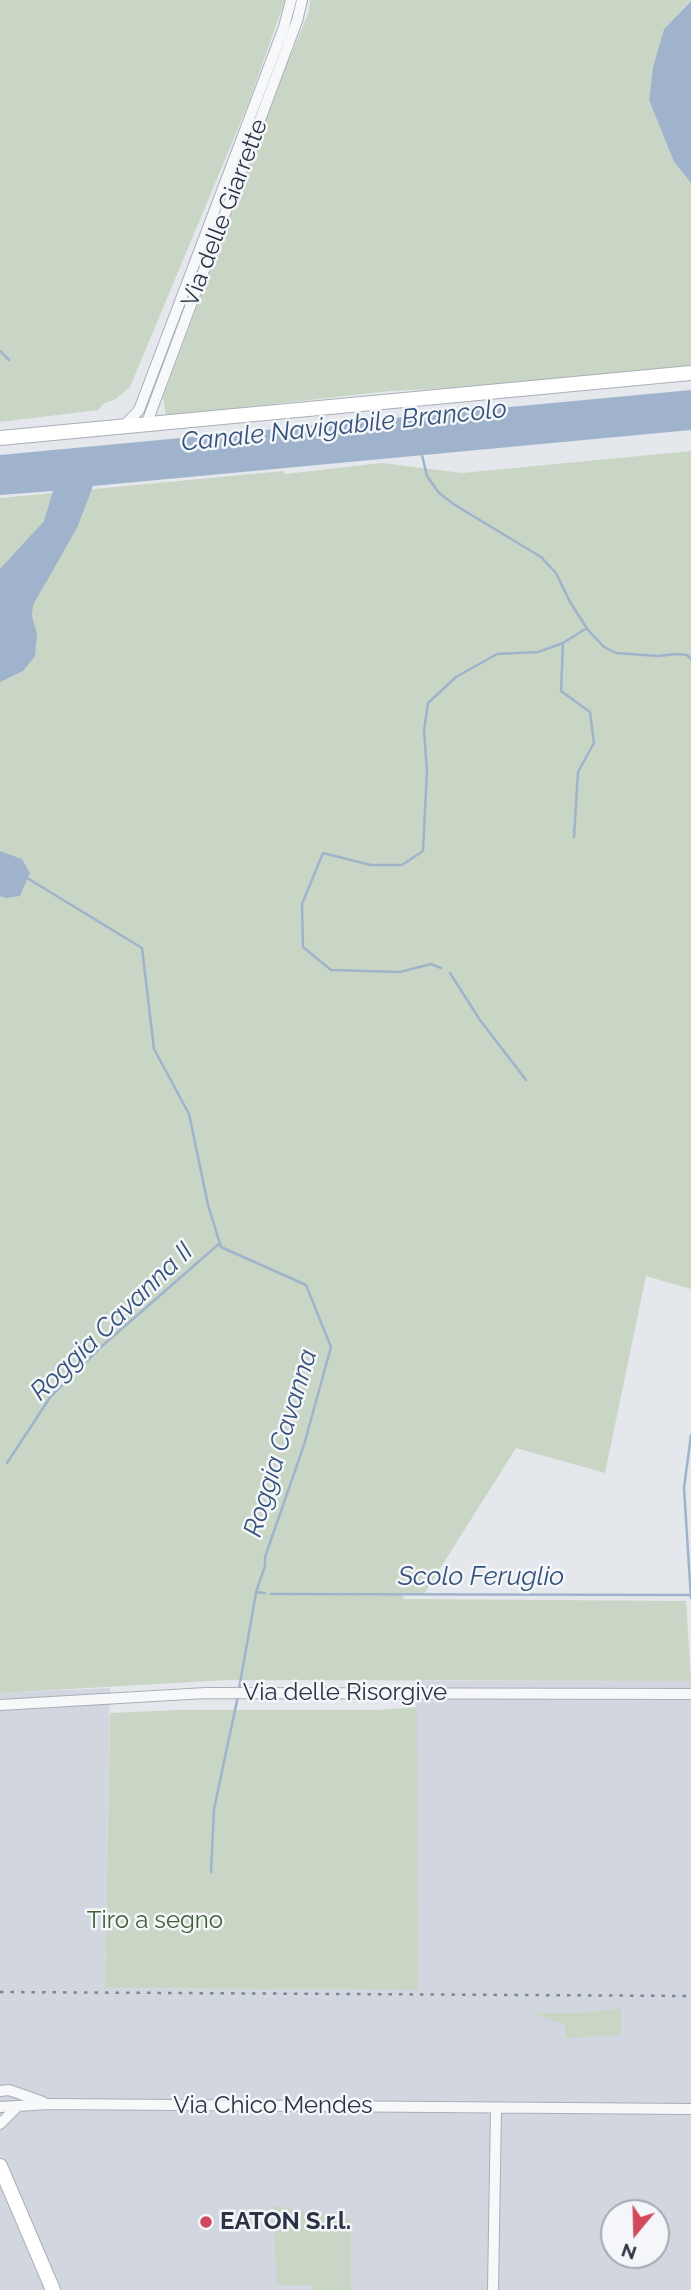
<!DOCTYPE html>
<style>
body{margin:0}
#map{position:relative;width:691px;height:2290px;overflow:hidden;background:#e4e7ec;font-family:Raleway,sans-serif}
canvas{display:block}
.north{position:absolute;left:600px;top:2199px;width:70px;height:70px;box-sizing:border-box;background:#f4f6f9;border:2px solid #a4a8b1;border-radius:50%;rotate:199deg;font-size:19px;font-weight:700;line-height:28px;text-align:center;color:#2b3445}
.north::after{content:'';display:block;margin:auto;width:24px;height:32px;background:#d1495b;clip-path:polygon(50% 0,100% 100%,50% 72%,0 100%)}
</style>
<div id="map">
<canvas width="691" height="2290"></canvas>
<div class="north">N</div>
</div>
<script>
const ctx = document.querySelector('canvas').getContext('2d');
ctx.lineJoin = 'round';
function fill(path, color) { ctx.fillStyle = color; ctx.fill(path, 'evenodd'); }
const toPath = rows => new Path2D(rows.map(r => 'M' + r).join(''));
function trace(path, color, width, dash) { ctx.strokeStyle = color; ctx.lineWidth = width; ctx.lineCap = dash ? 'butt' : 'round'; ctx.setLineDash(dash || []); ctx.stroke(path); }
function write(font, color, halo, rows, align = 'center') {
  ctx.font = font + ' Raleway,sans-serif'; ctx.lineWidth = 5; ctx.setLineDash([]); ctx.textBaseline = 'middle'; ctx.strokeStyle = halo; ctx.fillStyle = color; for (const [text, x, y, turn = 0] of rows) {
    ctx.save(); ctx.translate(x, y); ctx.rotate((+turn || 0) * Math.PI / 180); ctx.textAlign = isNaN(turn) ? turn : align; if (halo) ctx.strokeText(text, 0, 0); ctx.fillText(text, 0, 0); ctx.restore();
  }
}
fill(toPath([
 [416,1681,691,1681,691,2290,0,2290,0,1693,110,1688,105,1988,418,1990],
 [614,2213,656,2213,656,2255,614,2255]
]), '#d2d6de');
fill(toPath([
 [0,0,285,0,249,102,130,387,116,399,103,404,98,410,0,422],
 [310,0,691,0,664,29,653,67,649,99,674,162,691,183,691,366,473,387,390,391,166,416,163,397,287,64,309,12],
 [691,451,691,1289,646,1276,605,1473,516,1448,424,1594,404,1594,403,1599,686,1601,691,1681,228,1680,0,1693,0,498,284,471,285,474,382,463,462,473],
 [417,1707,418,1990,105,1988,110,1713,178,1710,378,1710],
 [621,2008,621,2035,565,2038,565,2025,532,2013,582,2013],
 [273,2206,351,2220,351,2290,312,2290,312,2285,277,2285]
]), '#c9d6c5');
fill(toPath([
 [691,1,691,183,674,162,649,100,653,67,664,29],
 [691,390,691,430,93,486,77,528,33,605,32,616,37,634,35,656,23,671,0,682,0,569,44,521,53,491,0,495,0,455],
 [0,851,22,859,30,873,20,896,6,898,0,896]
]), '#9fb4cc');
trace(toPath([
 [0,351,9,360],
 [422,455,427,476,439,493,455,505,541,557,556,573,570,602,588,630,604,647,616,653,658,656,677,654,687,655,691,659],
 [563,643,561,691,590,712,594,743,578,772,574,837],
 [27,878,142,948,154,1049,189,1114,208,1205,221,1247,306,1285,331,1347,304,1445,265,1557,265,1566,256,1592,265,1593],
 [441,968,431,964,400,972,331,970,303,947,302,904,323,853,371,865,402,865,423,851,427,771,424,731,428,703,456,677,497,654,538,652,563,643,587,628],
 [450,973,480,1020,526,1080],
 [691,1435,684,1488,691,1598],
 [7,1463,51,1396,102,1346,220,1243],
 [271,1594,691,1595],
 [239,1689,256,1593],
 [211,1872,214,1809,238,1696]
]), '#9fb4cc', 2.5);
const street = toPath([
 [146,425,297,21,302,0],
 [123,427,139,410,284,27,291,0],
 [0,1705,206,1693,691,1694],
 [0,2091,9,2090,43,2102],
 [0,2107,49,2104,691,2109],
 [0,2124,17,2107],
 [493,2290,496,2108]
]);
const secondary = toPath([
 [0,438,691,373],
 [0,2166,53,2290]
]);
trace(street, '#a9aeb7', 12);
trace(secondary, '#a9aeb7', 16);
trace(street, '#f7f8fa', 10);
trace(secondary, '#fff', 14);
trace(toPath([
 [0,1992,691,1996]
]), '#7d8696', 2.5, [3.5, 7]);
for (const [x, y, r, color] of [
 [206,2222,7,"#d1495b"]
]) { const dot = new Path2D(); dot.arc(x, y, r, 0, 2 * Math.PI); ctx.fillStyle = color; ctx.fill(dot); trace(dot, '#f4f6f9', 2.5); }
write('24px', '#2b3445', '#f4f6f9', [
 ["Via delle Giarrette",225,213,-69],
 ["Via delle Risorgive",345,1693],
 ["Via Chico Mendes",273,2106]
]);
write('24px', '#3f6138', '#f4f6f9', [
 ["Tiro a segno",155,1921]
]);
write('bold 24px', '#2b3445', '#f4f6f9', [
 ["EATON S.r.l.",220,2222]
], 'left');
write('italic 26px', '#34527a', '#f4f6f9', [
 ["Canale Navigabile Brancolo",344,426,-6],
 ["Roggia Cavanna II",112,1322,-44],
 ["Roggia Cavanna",281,1443,-73],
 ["Scolo Feruglio",481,1577]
]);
</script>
